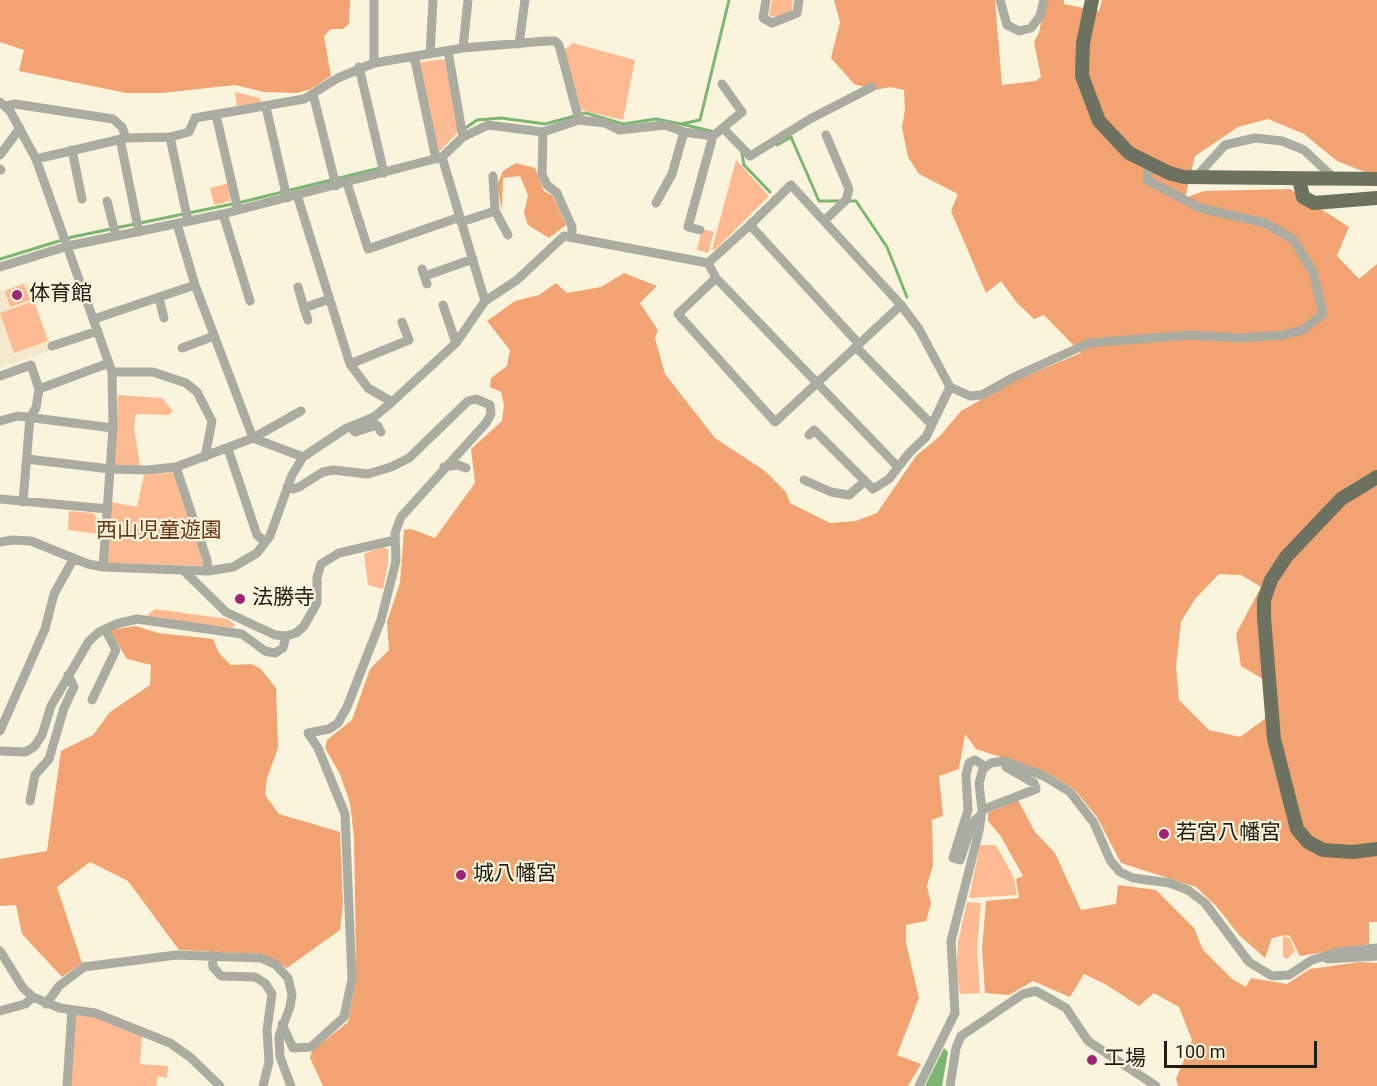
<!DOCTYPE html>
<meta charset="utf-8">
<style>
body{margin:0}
#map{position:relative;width:1377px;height:1086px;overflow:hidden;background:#f9f4db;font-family:Roboto,sans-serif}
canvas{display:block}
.scale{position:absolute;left:1164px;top:1041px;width:153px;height:27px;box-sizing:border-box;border:3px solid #1d1b12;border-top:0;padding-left:8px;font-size:18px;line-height:21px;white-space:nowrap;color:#1d1b12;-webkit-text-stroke:4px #f9f4db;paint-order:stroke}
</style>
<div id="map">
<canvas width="1377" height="1086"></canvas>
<div class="scale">100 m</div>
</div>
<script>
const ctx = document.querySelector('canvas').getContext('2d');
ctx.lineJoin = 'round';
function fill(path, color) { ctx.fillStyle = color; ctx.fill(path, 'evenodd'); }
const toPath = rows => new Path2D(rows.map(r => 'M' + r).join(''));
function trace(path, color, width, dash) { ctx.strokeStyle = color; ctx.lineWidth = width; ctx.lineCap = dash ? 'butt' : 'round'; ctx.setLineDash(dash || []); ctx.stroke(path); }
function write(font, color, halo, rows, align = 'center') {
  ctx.font = font + ' Roboto,"Noto Sans JP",sans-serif'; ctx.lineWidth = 4.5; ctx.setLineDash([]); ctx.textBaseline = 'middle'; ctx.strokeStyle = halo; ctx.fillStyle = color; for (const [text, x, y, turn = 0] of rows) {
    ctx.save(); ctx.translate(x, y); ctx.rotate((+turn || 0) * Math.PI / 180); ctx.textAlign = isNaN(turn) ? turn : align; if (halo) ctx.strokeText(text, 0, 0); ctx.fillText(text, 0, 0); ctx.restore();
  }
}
fill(toPath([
 [28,281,53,350,0,368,0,291]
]), '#f2eaca');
fill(toPath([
 [772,0,793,0,792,11,777,17,769,16],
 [573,43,635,60,623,120,581,110,564,50],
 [445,59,459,131,439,152,419,62],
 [235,92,260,98,261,103,237,106],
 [736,160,769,196,715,250,712,249],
 [229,183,230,201,214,205,210,188],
 [702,229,714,232,708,253,697,250],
 [24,284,30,300,10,307,5,291],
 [34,301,48,341,14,353,0,313],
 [118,395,162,398,173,411,169,415,136,414,134,427,140,466,114,465],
 [175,472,204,566,107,563,111,502,137,507,144,475],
 [69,511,93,513,100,522,99,534,68,530],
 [382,547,388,549,388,563,383,589,368,585,364,554],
 [155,609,228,619,235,625,232,628,144,618],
 [980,845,996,845,1014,878,1017,895,969,898],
 [967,902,981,903,977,948,980,993,960,994,956,973,958,942],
 [1283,936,1290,938,1295,951,1287,959,1283,957],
 [75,1013,101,1018,142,1036,140,1064,168,1066,167,1078,158,1076,156,1086,71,1086]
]), '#feba91');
fill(toPath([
 [0,0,350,0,349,24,343,29,331,29,324,36,331,76,311,89,297,93,264,92,235,85,162,93,126,93,19,71,24,50,0,42],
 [834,0,995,0,1002,85,1036,81,1041,77,1034,42,1039,32,1046,0,1064,0,1064,4,1099,11,1102,0,1377,0,1377,182,1370,174,1337,161,1304,134,1268,119,1238,127,1195,156,1185,198,1204,191,1290,189,1349,227,1337,256,1359,279,1377,264,1377,922,1369,922,1369,944,1300,956,1290,936,1286,935,1272,938,1265,958,1239,935,1217,907,1196,887,1121,863,1097,817,1074,789,1046,772,976,749,965,734,959,769,939,776,943,816,932,820,933,865,927,886,931,904,926,921,906,925,906,943,919,998,897,1055,921,1064,908,1086,323,1086,310,1058,312,1051,348,1022,355,986,356,957,354,837,350,803,340,774,325,748,327,740,352,720,370,669,389,650,387,622,400,583,404,530,411,529,435,538,475,483,471,449,502,421,504,405,501,392,490,387,491,378,507,366,510,350,487,321,515,301,539,295,556,283,567,293,601,287,624,273,657,286,640,303,658,330,655,338,665,374,715,438,765,471,786,492,790,503,830,523,856,521,877,513,916,456,940,436,961,411,1014,381,1081,353,1044,315,1034,319,1017,303,1001,281,986,293,951,211,958,194,919,174,908,157,902,127,905,110,904,90,890,87,875,90,854,84,831,58,840,22],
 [1219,574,1241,575,1261,587,1236,634,1241,666,1273,685,1266,718,1240,737,1209,730,1179,700,1176,666,1181,622,1195,599],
 [516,163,535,168,544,191,553,196,566,225,549,238,528,225,524,213,528,195,520,176,503,178,502,211,497,185,503,171],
 [136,626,158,633,213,639,219,653,231,665,251,664,261,669,276,688,278,748,267,778,265,795,279,814,340,832,343,904,340,930,287,968,263,954,179,950,128,881,90,862,57,887,82,963,62,977,22,934,16,905,0,906,0,859,47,851,61,751,93,735,110,712,150,685,151,665,127,659,110,630],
 [1018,800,1035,832,1055,853,1081,910,1116,904,1118,885,1156,890,1194,928,1203,950,1232,979,1246,987,1251,978,1287,984,1310,969,1360,962,1377,963,1377,1086,1178,1086,1176,1079,1192,1040,1179,1007,1154,993,1139,1006,1105,984,1084,974,1070,997,1033,981,1009,995,985,993,982,949,986,901,1019,898,1016,879,1023,876,1000,835,988,821,988,813]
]), '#f2a372');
fill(toPath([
 [944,1048,948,1052,942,1086,925,1086]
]), '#7cb672');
trace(toPath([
 [681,124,715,132],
 [464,129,477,120,501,118,545,124,586,113,623,124,656,119,681,124,700,120,729,0],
 [777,145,791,137,819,201,841,201],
 [742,153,744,165,770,192],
 [847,201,856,201,887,247,907,297],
 [0,259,72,237,242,202,380,168]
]), '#7cb672', 3);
trace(toPath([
 [766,0,763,18,772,23,797,13,799,0],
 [1000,0,1007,25,1019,31,1031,28,1040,16,1044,0],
 [519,44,525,0],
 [463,48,468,0],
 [448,51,463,137],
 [430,54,433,0],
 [414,56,436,159],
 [374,63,374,0],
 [359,67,384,173],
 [313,94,336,186],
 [0,102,10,111,36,159,112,372,113,428,103,567],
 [6,106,15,104,113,119,122,127,126,138],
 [266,107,287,198],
 [216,115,238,210],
 [723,128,750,156,810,119,872,87],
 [543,132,542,174,547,185,557,193,572,227,572,238],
 [170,137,188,221],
 [120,139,139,232],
 [72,150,82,199],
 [0,155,20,128],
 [442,157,463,137,488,125,543,132,579,120,605,123,619,130,665,125,684,132,713,136],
 [36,159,126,138,170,137,189,132,195,118,304,99,338,78,374,63,463,48,547,41,555,41,559,45,579,120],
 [0,169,1,170],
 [493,176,495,211],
 [1195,178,1225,145,1255,138,1282,141,1304,150,1335,179],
 [347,183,368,249,460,217],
 [297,195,350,364,368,388,392,402],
 [107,201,116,236],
 [656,203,672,174,684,132],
 [223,214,250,301],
 [461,222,495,211,508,235],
 [177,224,195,285,253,438,303,457],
 [750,225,791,185,824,221,846,200,849,189,826,135],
 [700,230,688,227,713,136,742,112,722,84],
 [708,263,716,278,898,467],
 [708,263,750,225,859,344],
 [0,267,68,246,223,214,442,157,485,301],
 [422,269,427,284],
 [425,276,473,259],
 [716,278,678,314,775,422,901,305,824,221],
 [298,287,304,308,329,299],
 [159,298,164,318],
 [443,305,456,343],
 [304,308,308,320],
 [94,319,195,285],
 [52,346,98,331],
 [856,347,932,425],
 [182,348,214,336],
 [350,364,409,340,402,322],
 [112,372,153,372,186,383,197,392,212,421,205,457],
 [0,376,31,365,39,389],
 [950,387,970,396,982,395,1014,377,1089,343,1190,335,1241,338,1283,335,1303,330,1323,314,1313,272,1293,239,1265,223,1200,208,1147,180,1150,164],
 [0,421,18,416,113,428],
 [351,427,355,432,377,425,381,432],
 [809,435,814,430,873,489,889,479,909,453,926,437,950,387,919,329,901,305],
 [228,449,257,535,265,542],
 [27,459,110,469,147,470,176,467,253,438,301,411],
 [176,467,207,560,208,571],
 [444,467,458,465,466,468],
 [804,480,831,492,849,495,865,481],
 [0,499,108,509],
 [23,502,30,417,36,408,39,389,109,363],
 [0,542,12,540,31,541,88,564,103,567,208,571,233,567,257,553,270,536,292,475,303,457,345,429,374,417,392,402,456,343,485,301,517,280,564,236,708,263],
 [184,571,226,612,275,635,286,636,296,633,304,626,317,603,317,577,321,564,339,553,395,540],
 [92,700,116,650,105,629],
 [0,731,45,629,54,594,74,558],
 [0,751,25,752,34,747,42,735,51,706,89,641,99,632,116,624,137,619,242,634,265,651,275,653,283,648,286,636],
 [30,801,35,775,49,759,64,708,74,687,68,675],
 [982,810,1036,789,1034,783,1006,767],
 [981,815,973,822,960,860,953,858,968,810,966,775,969,763,975,760,986,767],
 [0,951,23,988,33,997,60,1008,95,1013,170,1043,190,1057,220,1086],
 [212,955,213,967,221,976,255,977,265,983,272,994,267,1030,269,1062,263,1086],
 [1327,959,1377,956],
 [46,1004,59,986,84,967,176,955,261,958,276,965,288,978,292,994,290,1007,279,1036,280,1057,291,1086],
 [0,1011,25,1004,33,997],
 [282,1024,293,1048,311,1047,344,1017,352,979,345,814,318,748,308,733,329,729,338,723,347,707,381,620,396,561,395,533,401,517,486,423,491,414,490,405,476,399,468,401,409,458,391,467,368,474,333,470,323,472,299,487,293,489,287,487],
 [67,1086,72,1010],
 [919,1086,955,1013,951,941,979,831,982,810,979,783,983,769,991,763,1004,761,1044,776,1070,792,1094,823,1110,860,1120,872,1133,878,1170,883,1188,890,1205,903,1249,962,1272,976,1289,975,1312,960,1338,952,1377,948],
 [950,1086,956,1048,961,1036,1023,994,1036,991,1066,1008,1088,1041,1156,1086]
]), '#aaaca2', 9);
trace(toPath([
 [1092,0,1083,43,1082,76,1099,121,1129,153,1169,173,1184,177,1377,179],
 [1299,179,1303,197,1314,203,1377,198],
 [1377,477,1341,499,1286,557,1271,580,1264,600,1264,618,1274,739,1297,829,1308,842,1323,850,1353,852,1377,849]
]), '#6d7260', 14);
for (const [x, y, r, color] of [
 [17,295,6,"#a02377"],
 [240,599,6,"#a02377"],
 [1164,834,6,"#a02377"],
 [461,875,6,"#a02377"],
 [1092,1060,6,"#a02377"]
]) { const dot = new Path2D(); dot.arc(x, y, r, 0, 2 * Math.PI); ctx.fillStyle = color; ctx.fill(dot); trace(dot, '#f9f4db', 2); }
write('21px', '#1d1b12', '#f9f4db', [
 ["体育館",29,295],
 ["法勝寺",252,599],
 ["若宮八幡宮",1176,834],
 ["城八幡宮",473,875],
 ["工場",1104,1060]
], 'left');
write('21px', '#6a3714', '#f9f4db', [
 ["西山児童遊園",159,532]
]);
</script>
